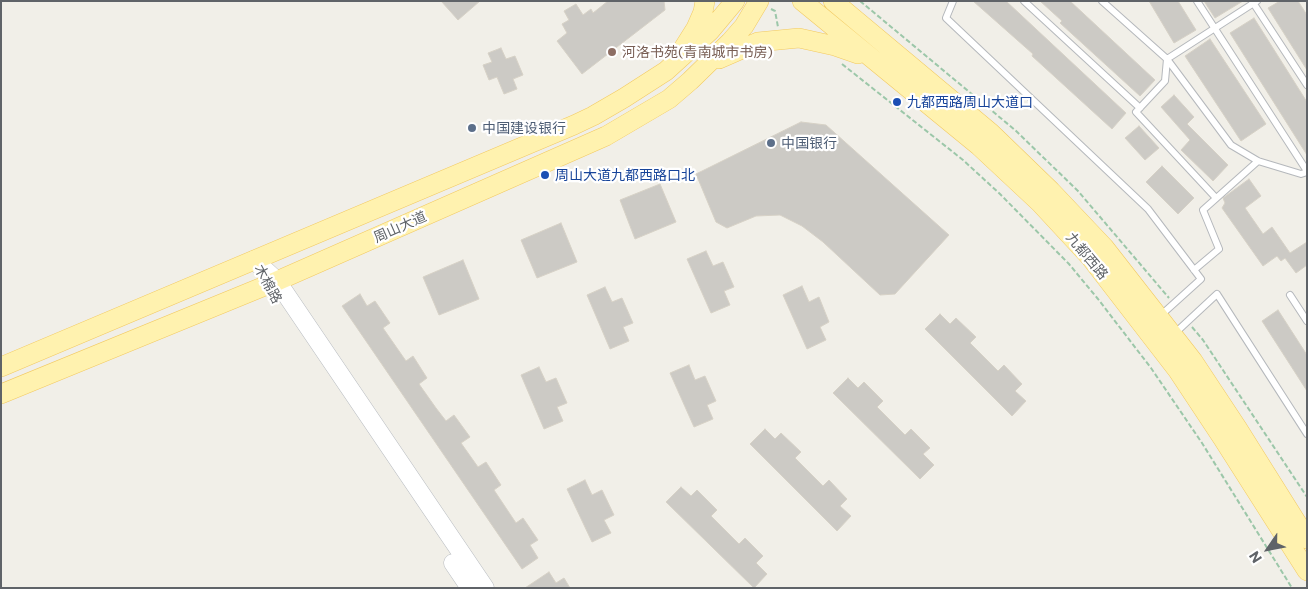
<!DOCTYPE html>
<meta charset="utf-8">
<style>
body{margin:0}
#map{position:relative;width:1308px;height:589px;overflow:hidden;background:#f1efe8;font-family:Commissioner,sans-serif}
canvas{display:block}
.frame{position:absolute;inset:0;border:2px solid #5f6368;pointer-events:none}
.north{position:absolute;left:1243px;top:524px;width:50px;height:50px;-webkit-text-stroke:4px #fff;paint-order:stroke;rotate:237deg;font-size:14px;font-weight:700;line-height:20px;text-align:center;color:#5f6368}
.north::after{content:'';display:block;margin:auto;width:18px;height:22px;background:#5f6368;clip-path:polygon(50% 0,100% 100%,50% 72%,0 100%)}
</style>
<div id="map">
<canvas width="1308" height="589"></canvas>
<div class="frame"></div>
<div class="north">N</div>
</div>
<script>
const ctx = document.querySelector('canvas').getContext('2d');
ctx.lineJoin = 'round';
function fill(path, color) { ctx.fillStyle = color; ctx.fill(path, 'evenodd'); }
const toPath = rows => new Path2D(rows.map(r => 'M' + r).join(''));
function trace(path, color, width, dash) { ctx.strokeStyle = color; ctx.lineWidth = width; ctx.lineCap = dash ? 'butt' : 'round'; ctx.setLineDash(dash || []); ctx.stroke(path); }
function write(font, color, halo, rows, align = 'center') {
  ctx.font = font + ' Commissioner,"Noto Sans SC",sans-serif'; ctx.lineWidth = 4.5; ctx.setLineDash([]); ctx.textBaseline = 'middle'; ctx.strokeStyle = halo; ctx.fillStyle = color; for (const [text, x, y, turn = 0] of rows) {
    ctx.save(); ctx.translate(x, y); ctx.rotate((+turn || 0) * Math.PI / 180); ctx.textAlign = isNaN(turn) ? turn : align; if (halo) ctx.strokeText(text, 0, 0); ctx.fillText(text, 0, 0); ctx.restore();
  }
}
const building = toPath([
 [441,1,480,1,458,20,441,1],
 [608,1,664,1,665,10,582,74,557,41,567,33,562,24,569,20,564,11,576,4,583,15,591,9,593,13,608,1],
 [973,1,1006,1,1126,113,1112,129,1032,56,1033,54,973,1],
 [1040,1,1070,1,1155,80,1140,96,1060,23,1062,21,1040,1],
 [1149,1,1178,1,1196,30,1174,43,1149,1],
 [1204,1,1243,1,1215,18,1204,1],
 [1280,1,1298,1,1307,15,1307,70,1268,8,1280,1],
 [1254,18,1307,102,1307,155,1230,33,1254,18],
 [1210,39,1266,124,1241,141,1185,56,1210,39],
 [501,48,506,59,515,56,523,75,513,79,517,89,504,94,497,77,489,80,483,65,492,62,488,53,501,48],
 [1174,95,1194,117,1187,124,1228,165,1213,181,1181,150,1190,140,1161,107,1174,95],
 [801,122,826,125,949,235,895,294,880,295,823,242,802,226,780,215,756,216,727,228,716,222,696,174,801,122],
 [1139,126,1159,148,1145,160,1125,138,1139,126],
 [1162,166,1194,198,1178,214,1146,182,1162,166],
 [1249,179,1261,196,1245,208,1263,234,1272,227,1290,253,1307,242,1307,265,1296,273,1285,258,1281,261,1277,256,1263,266,1222,208,1225,203,1223,198,1249,179],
 [660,184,676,222,635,239,620,200,660,184],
 [561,223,577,262,537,278,521,240,561,223],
 [706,251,713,266,723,262,734,287,724,291,730,305,711,313,687,259,706,251],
 [463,260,479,299,439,315,423,277,463,260],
 [802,286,809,302,819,297,829,322,820,327,826,340,807,349,783,295,802,286],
 [605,287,612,302,622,298,633,323,623,327,629,341,610,349,587,295,605,287],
 [360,294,367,306,375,301,390,323,383,328,406,361,413,356,427,378,419,384,436,408,446,421,454,415,470,437,461,443,478,467,486,462,501,485,494,490,516,523,523,518,538,540,530,545,538,558,522,569,342,306,360,294],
 [1278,310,1307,355,1307,391,1262,321,1278,310],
 [940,314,950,324,956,318,976,337,970,343,998,371,1004,365,1022,384,1015,391,1026,401,1012,416,925,329,940,314],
 [689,365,695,380,705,376,716,401,707,405,713,419,694,427,670,373,689,365],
 [539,367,546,382,556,378,567,403,557,407,563,421,544,429,521,375,539,367],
 [848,378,858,388,864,382,883,401,877,407,905,435,911,429,930,448,923,454,934,465,920,479,833,393,848,378],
 [765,429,775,439,781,433,801,452,795,458,823,486,829,480,847,499,840,506,851,516,837,531,750,444,765,429],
 [585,480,592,495,602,490,614,515,604,520,611,533,592,542,567,489,585,480],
 [681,487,691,496,697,490,717,510,711,516,739,544,745,538,763,556,756,563,767,574,754,588,666,502,681,487],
 [549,572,556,583,564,578,570,588,525,588,549,572]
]);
fill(building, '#cccac5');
trace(building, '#d6d1c6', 1);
const lane = toPath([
 [953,1,946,18,1148,209,1201,279,1160,316],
 [1024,1,1140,108],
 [1102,1,1167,59,1231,145,1258,161,1301,174,1307,172],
 [1197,1,1307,171],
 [1252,1,1307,85],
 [1216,198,1136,112,1165,81,1167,59,1257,1],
 [1194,270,1219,249,1203,210,1258,161],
 [1290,295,1307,321],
 [1174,334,1217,294,1307,434]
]);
const secondary = toPath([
 [254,260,277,281,485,588],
 [453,563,470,588]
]);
const primary = toPath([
 [802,1,979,146,1040,203,1090,257,1178,371,1223,439,1307,571],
 [833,1,991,133,1051,191,1104,247,1193,361,1238,429,1307,539],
 [684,47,696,28,703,12,705,1],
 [719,59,758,42,799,38,835,46,858,54],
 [1,367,574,125,593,116,624,98,666,71,710,31,735,1],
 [1,394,277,281,606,136,669,99,690,81,730,42,744,26,759,1]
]);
trace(lane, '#b5b8bc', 8);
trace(secondary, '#b6babf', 19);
trace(primary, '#f2c960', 20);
trace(toPath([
 [860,1,1015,130,1078,191,1169,298],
 [771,9,775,11,778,27],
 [842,64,963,160,1000,194,1069,264,1098,299,1151,368,1202,443,1292,588],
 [1192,327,1203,340,1307,497]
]), '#9cc7a9', 2, [5, 2.5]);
trace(lane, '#fff', 6);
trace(secondary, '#fff', 18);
trace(primary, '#fff2af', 19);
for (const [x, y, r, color] of [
 [612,52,5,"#8d6e63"],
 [897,102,5,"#1a4fb4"],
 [472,128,5,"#5c6f8a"],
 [771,143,5,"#5c6f8a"],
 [545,175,5,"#1a4fb4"]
]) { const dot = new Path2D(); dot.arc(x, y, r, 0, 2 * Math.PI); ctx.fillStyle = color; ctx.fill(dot); trace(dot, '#fff', 2); }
write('14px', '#785e54', '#fff', [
 ["河洛书苑(青南城市书房)",622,52]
], 'left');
write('14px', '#164399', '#fff', [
 ["九都西路周山大道口",907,102],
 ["周山大道九都西路口北",555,175]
], 'left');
write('14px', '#4e5e75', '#fff', [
 ["中国建设银行",482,128],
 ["中国银行",781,143]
], 'left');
write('14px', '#5f6368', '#fff', [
 ["周山大道",400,227,-24],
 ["九都西路",1087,256,50],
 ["木棉路",268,284,62]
]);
</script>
